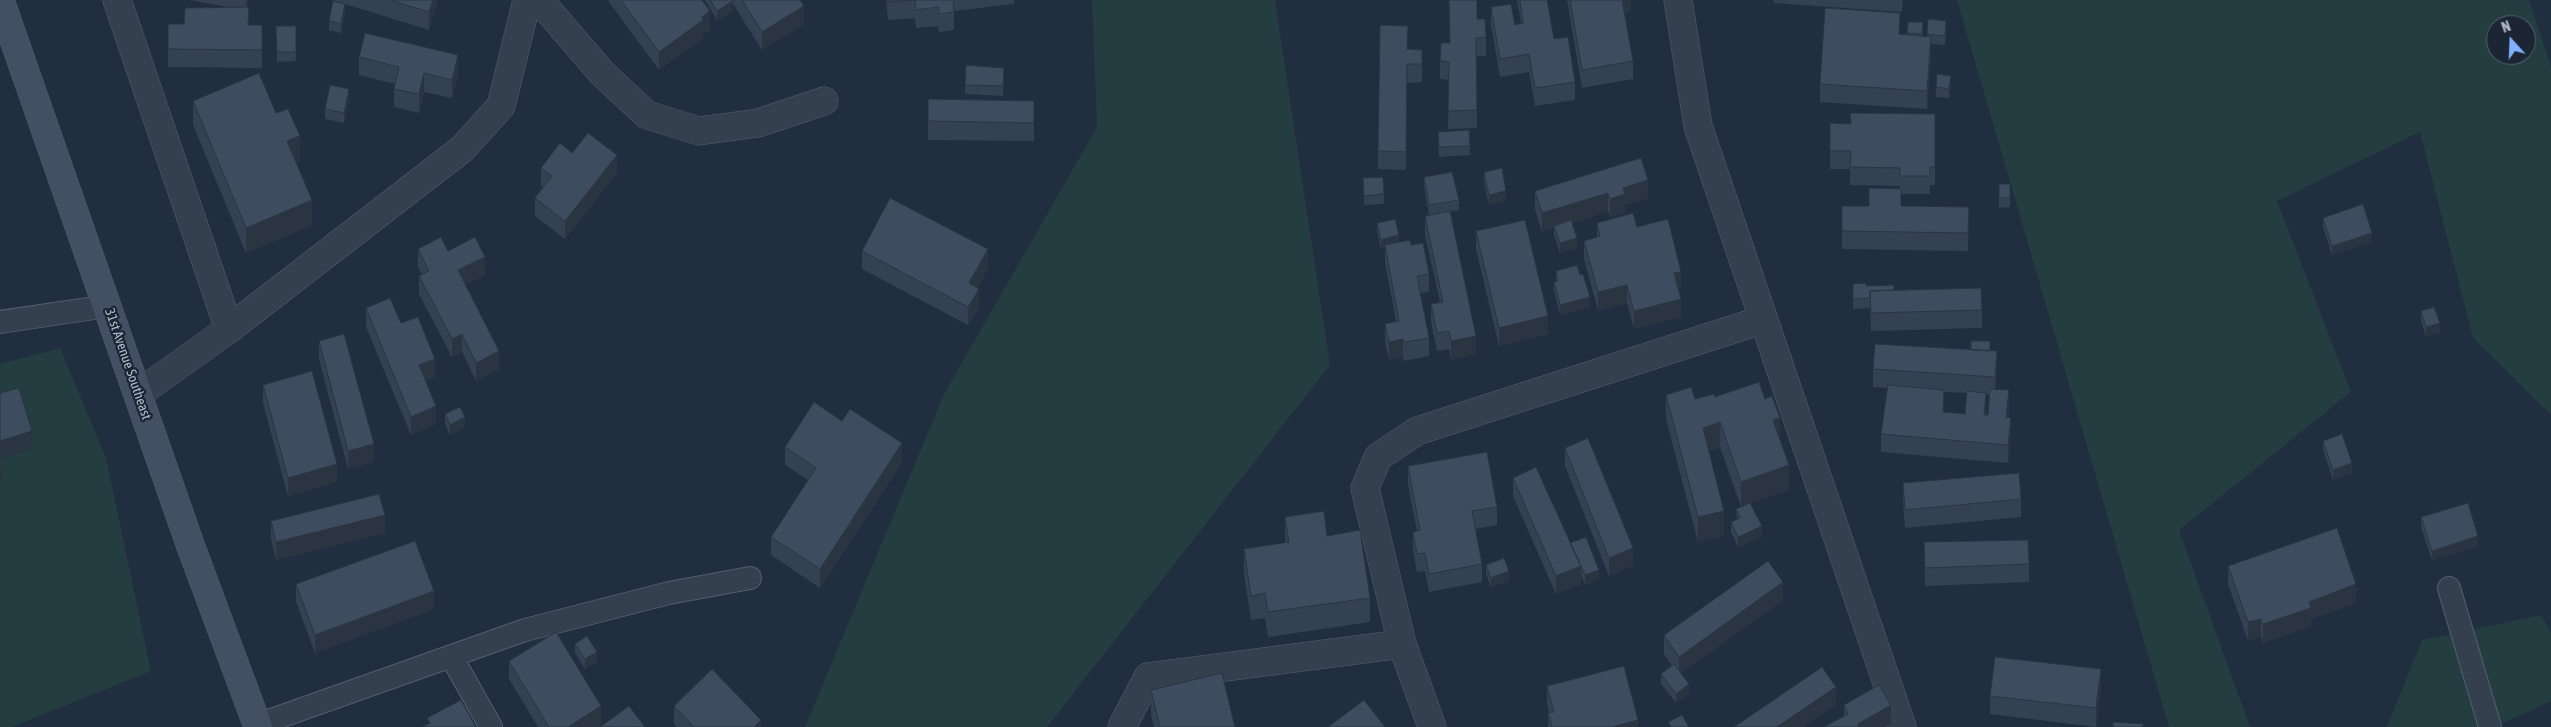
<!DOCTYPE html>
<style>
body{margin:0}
#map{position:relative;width:2551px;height:727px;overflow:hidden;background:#212e3f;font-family:"Asap Condensed",sans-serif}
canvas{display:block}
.north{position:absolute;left:2486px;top:15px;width:50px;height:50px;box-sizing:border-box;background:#1b2534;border:1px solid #576170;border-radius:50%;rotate:340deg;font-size:14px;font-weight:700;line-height:20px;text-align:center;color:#b1bbca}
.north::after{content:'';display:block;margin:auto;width:18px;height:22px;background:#82b2ff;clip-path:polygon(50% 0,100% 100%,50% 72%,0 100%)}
</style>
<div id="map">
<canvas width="2551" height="727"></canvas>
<div class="north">N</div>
</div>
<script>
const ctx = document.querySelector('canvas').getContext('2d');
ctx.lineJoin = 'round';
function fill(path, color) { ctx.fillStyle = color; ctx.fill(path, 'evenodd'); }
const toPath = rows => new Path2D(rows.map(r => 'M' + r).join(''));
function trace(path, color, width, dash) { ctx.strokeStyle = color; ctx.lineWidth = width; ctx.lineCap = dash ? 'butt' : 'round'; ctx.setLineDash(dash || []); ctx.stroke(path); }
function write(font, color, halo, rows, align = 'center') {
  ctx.font = font + ' "Asap Condensed",sans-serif'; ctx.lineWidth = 4.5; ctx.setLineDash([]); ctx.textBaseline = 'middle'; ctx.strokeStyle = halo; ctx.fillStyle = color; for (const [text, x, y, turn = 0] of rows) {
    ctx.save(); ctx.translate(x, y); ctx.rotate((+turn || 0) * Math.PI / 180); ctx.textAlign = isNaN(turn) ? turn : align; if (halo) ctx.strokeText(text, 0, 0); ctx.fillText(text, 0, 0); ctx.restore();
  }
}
fill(toPath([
 [1092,0,1275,0,1330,365,1047,727,805,727,944,394,1097,127],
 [1957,0,2529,0,2551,67,2551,415,2473,338,2420,132,2277,201,2351,392,2179,530,2250,727,2169,727],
 [2496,25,2526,25,2526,55,2496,55],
 [60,348,106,458,151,671,12,727,0,727,0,364],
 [2541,615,2551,633,2551,701,2495,727,2387,727,2422,640]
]), '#233d40');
const lane = toPath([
 [0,322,108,306],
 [2449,588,2490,727],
 [451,656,491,727],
 [257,725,525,630,669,593,750,578]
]);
const street = toPath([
 [117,0,229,329],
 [539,0,602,73,647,115,699,131,758,123,824,101],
 [1678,0,1698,126,1902,727],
 [138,394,229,329,462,149,501,106,527,0],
 [1402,644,1365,488,1378,457,1417,431,1762,320],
 [1122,727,1148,677,1402,644,1432,727]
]);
const secondary = toPath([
 [0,0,191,547,258,727]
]);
trace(lane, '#545e6d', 24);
trace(street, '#545e6d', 29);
trace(secondary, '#545e6d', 29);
trace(lane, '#35404f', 22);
trace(street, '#35404f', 28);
trace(secondary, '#434f63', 28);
fill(toPath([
 [189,0,248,0,247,7,249,25,262,25,262,68,168,67,168,24,184,24,228,7],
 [332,0,437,0,437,3,429,30],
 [609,0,702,0,710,30,703,34,703,38,659,70,609,2],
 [705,0,800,0,804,24,762,50,733,4,733,11,717,21],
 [886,0,1014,0,1014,4,954,11,954,30,939,32,938,26,916,28,915,18,888,20],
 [1449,0,1477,0,1477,19,1486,37,1486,56,1476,56,1477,128,1448,129,1449,80,1440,79,1440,61,1450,43],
 [1517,0,1547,0,1554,39,1575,82,1575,100,1535,106,1529,72,1500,77,1491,25,1491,7,1515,25,1521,23],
 [1567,0,1631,0,1631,11,1625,13,1633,61,1633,79,1582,88],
 [1774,0,1903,0,1902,12,1774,3],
 [345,14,341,33,329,30,329,21],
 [1928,19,1946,30,1945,45,1931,44,1931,55,1927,109,1820,102,1820,84,1900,34,1907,35,1908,22,1923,22,1923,36,1927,36],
 [276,26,296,26,296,61,277,62],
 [1408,49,1422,50,1422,82,1407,83,1406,170,1378,169,1378,151],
 [359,57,458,73,452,98,424,92,419,113,394,107,394,89,395,84,359,75],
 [1004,77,1003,96,965,94,965,85],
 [1951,85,1949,98,1936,97,1936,87],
 [349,99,344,123,325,119,325,109],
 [928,99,1034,101,1034,141,928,140],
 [193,101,276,113,300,161,296,162,312,225,246,253,193,125],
 [1935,114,1935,185,1930,185,1930,194,1901,194,1901,206,1969,207,1968,251,1842,249,1842,206,1869,206,1900,189,1900,186,1850,185,1850,169,1830,169,1830,123,1851,124],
 [1469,130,1470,155,1439,157,1438,132],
 [572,153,617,173,565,239,535,216,535,198,543,187,541,186,541,168],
 [1641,158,1648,198,1625,205,1625,213,1610,217,1608,211,1572,223,1577,248,1560,253,1554,235,1554,228,1542,232,1535,209,1535,191],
 [1484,172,1506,201,1489,205,1484,182],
 [1424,177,1459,200,1459,210,1450,211,1476,354,1451,360,1449,349,1437,351,1431,322,1431,304,1440,302,1425,235,1425,216,1443,212,1429,215,1424,187],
 [1363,178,1384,194,1384,204,1364,205],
 [1999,184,2010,198,2010,207,1999,208],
 [2323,218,2372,242,2332,255,2323,227],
 [1377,223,1399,242,1411,245,1429,274,1429,292,1420,293,1429,338,1429,356,1404,361,1403,357,1389,360,1385,342,1385,324,1396,321,1385,263,1385,248,1381,249,1377,232],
 [1597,223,1637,227,1681,290,1679,290,1681,317,1634,329,1627,303,1598,311,1584,259,1584,241,1597,237],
 [1476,231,1548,334,1499,346,1476,249],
 [418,249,448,251,485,275,465,285,499,369,476,381,462,352,452,357,419,294,419,276,422,274,418,267],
 [862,251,988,268,977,288,979,307,968,325,862,269],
 [1556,271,1580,275,1590,307,1560,315,1554,291,1554,282,1556,281],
 [1853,284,1894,290,1982,310,1982,328,1871,331,1870,308,1853,309],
 [366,308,401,323,435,377,425,381,436,424,411,435,366,327],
 [2421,311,2440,333,2426,337,2421,321],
 [319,341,374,462,348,469,319,359],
 [1990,351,1997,369,1995,389,2009,408,2008,418,2011,436,2008,463,1881,452,1881,434,1887,388,1873,387,1873,369],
 [1944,392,1967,393,1965,414,1944,412],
 [1986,394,1990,395,1988,415,1986,415],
 [263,385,337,482,288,496,263,403],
 [1666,395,1695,399,1715,397,1780,440,1789,490,1751,503,1762,536,1738,547,1731,532,1731,522,1737,520,1736,509,1741,507,1720,447,1709,451,1724,536,1698,542,1666,419],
 [445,414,465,427,450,435,445,424],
 [2323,441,2352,473,2333,480,2323,450],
 [785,447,902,462,820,588,771,555,771,537,808,480,785,465],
 [1565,448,1633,566,1609,576,1565,466],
 [1408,466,1497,507,1497,525,1476,529,1482,564,1482,582,1429,592,1425,571,1417,572,1413,550,1413,532,1417,531,1408,485],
 [1513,478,1570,543,1599,579,1585,585,1581,575,1581,584,1556,594,1513,496],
 [1903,483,2021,499,2021,517,1905,528,1903,501],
 [1285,517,1327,536,1370,598,1370,622,1268,637,1265,618,1251,620,1244,574,1244,549,1285,543],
 [2421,517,2478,546,2432,560,2421,527],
 [271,521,385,533,276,560,271,539],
 [1924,542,2029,564,2029,582,1925,586],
 [1486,565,1509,581,1491,587,1486,574],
 [2228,566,2356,603,2311,619,2311,626,2263,643,2261,637,2248,641,2228,584],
 [296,584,434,609,315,653,296,602],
 [1783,600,1681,673,1689,694,1676,703,1661,684,1661,674,1672,666,1664,654,1664,635],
 [575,644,597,662,585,669,575,653],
 [509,661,601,725,597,727,538,727,509,679],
 [1547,686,1638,727,1548,727,1548,713,1549,713,1547,704],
 [2101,687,2096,727,1990,714,1990,696],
 [1151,690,1235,727,1154,727,1151,715],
 [1844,705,1891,724,1844,716],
 [674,706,761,727,677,727,674,724]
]), '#344152');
fill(toPath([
 [246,0,248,0,246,10],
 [433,0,437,0,437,3,429,30,429,12],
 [1622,0,1631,0,1631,11,1622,13],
 [733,1,733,11,717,21,717,11],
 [345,4,345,14,341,33,341,24],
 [804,6,804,24,762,50,762,32],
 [710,11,710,30,703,34,703,38,659,70,659,52],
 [1931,37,1931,55,1927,109,1927,91],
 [458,55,458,73,452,98,452,80],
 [424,73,424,92,419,113,419,94],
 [1951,76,1951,85,1949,98,1949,89],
 [349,89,349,99,344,123,344,113],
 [300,136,300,161,287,166,287,141],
 [617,155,617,173,565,239,565,221],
 [1648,180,1648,198,1625,205,1625,213,1610,217,1610,199,1623,188],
 [1506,191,1506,201,1489,205,1489,195],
 [1608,193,1608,211,1555,228,1554,226,1554,228,1542,232,1542,213],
 [312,200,312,225,246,253,246,228],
 [2372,233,2372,242,2332,255,2332,246],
 [1399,235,1399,245,1385,245,1385,248,1381,249,1381,240],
 [1577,238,1577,248,1560,253,1560,243],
 [988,249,988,268,969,301,969,283],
 [485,257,485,275,458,289,458,270],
 [1681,272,1681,290,1674,291,1674,273],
 [1627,285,1627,303,1598,311,1598,292],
 [979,289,979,307,968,325,968,307],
 [1590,297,1590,307,1560,315,1560,305],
 [1681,299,1681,317,1634,329,1634,311],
 [1548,316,1548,334,1499,346,1499,328],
 [2440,323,2440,333,2426,337,2426,327],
 [462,334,462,352,452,357,452,339],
 [1476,336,1476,354,1451,360,1451,341],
 [1403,339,1403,357,1389,360,1389,342],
 [499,351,499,369,476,381,476,363],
 [1997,351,1997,369,1995,395,1995,377],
 [435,359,435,377,419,384,419,365],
 [1944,390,1944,408,1943,430,1943,412],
 [2009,390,2009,408,2006,436,2006,417],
 [1986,393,1986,411,1984,433,1984,415],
 [436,406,436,424,411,435,411,417],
 [465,417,465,427,450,435,450,425],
 [1780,418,1780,442,1773,420],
 [2011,418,2011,436,2008,463,2008,445],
 [1720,422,1720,447,1703,453,1703,428],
 [32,431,32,449,0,459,0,441],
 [902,443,902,462,820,588,820,569],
 [374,444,374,462,348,469,348,451],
 [2352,463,2352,473,2333,480,2333,470],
 [337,464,337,482,288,496,288,478],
 [1789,465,1789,490,1741,507,1741,482],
 [2,466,2,484,0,485,0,467],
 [1724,511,1724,536,1698,542,1698,517],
 [385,515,385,533,276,560,276,542],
 [1762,526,1762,536,1738,547,1738,537],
 [2478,536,2478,546,2432,560,2432,551],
 [1633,548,1633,566,1609,576,1609,558],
 [1581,566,1581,584,1556,594,1556,576],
 [1599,570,1599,579,1585,585,1585,575],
 [1509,571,1509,581,1491,587,1491,578],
 [1783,582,1783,600,1679,675,1679,657],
 [2356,584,2356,603,2311,619,2311,626,2263,643,2263,624,2309,602],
 [434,591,434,609,315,653,315,635],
 [2261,619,2261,637,2248,641,2248,622],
 [597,652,597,662,585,669,585,659],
 [2101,669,2101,687,2096,727,2096,708],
 [1689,684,1689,694,1676,703,1676,694],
 [1836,687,1836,705,1803,727,1777,727],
 [1891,705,1891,724,1885,727,1858,727,1858,724],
 [601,706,601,725,597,727,568,727],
 [761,720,761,727,754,727],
 [1638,720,1638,727,1612,727]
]), '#2b3542');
const building = toPath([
 [390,0,433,0,429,12,390,0],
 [621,0,702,0,710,11,702,17,703,20,659,52,621,0],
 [710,0,733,0,733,1,717,11,710,0],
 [742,0,800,0,804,6,762,32,742,0],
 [888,0,914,0,888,2,888,0],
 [915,0,953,0,954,12,939,14,938,7,916,10,915,0],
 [1449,0,1477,0,1477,19,1485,19,1486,37,1476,38,1477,110,1448,111,1449,62,1440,61,1441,43,1450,43,1449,0],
 [1520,0,1547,0,1554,39,1568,37,1575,82,1535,88,1529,54,1500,59,1491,7,1511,4,1515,25,1523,23,1520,0],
 [1570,0,1622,0,1633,61,1582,70,1570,0],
 [333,1,345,4,341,24,329,21,333,1],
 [249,7,248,25,262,25,262,50,168,49,168,24,184,24,185,8,249,7],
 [1825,8,1900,13,1899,34,1931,37,1927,91,1820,84,1825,8],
 [1928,19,1946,21,1945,36,1927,34,1928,19],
 [1908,22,1923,22,1922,34,1907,33,1908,22],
 [1380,25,1408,26,1407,49,1422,50,1422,64,1407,64,1406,152,1378,151,1380,25],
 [276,26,296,26,296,52,277,52,276,26],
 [365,33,458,55,452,80,424,73,419,94,394,89,399,67,359,57,365,33],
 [966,65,1004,68,1003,86,965,85,966,65],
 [259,73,276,113,288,109,300,136,287,141,312,200,246,228,193,101,259,73],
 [1937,74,1951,76,1949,89,1936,87,1937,74],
 [330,85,349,89,344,113,325,109,330,85],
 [928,99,1034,101,1034,123,928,121,928,99],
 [1850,113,1935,114,1935,167,1930,167,1930,176,1900,176,1900,168,1850,167,1851,151,1830,151,1830,123,1851,124,1850,113],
 [1469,130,1470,146,1439,147,1438,132,1469,130],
 [588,133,617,155,565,221,535,198,552,176,541,168,560,143,572,153,588,133],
 [1641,158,1648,180,1623,188,1625,194,1610,199,1608,193,1542,213,1535,191,1641,158],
 [1502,168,1506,191,1489,195,1484,172,1502,168],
 [1452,172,1459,200,1429,205,1424,177,1452,172],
 [1383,177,1384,194,1364,196,1363,178,1383,177],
 [1999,184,2010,184,2010,198,1999,198,1999,184],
 [1869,188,1901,189,1901,206,1969,207,1968,233,1842,231,1842,206,1869,206,1869,188],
 [890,198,988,249,969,283,979,289,968,307,862,251,890,198],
 [2363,204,2372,233,2332,246,2323,218,2363,204],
 [1450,211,1476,336,1451,341,1449,331,1437,333,1431,304,1443,302,1425,216,1450,211],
 [1633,213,1637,227,1668,219,1681,272,1674,273,1681,299,1634,311,1627,285,1598,292,1584,241,1600,236,1597,223,1633,213],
 [1395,219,1399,235,1381,240,1377,223,1395,219],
 [1525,220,1548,316,1499,328,1476,231,1525,220],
 [1571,220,1577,238,1560,243,1554,226,1571,220],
 [441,237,448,251,475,237,485,257,458,270,499,351,476,363,462,334,452,339,419,276,429,271,418,249,441,237],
 [1410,240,1411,245,1423,243,1429,274,1417,276,1429,338,1404,342,1403,339,1389,342,1385,324,1399,321,1385,245,1410,240],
 [1577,265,1580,275,1583,274,1590,297,1560,305,1554,282,1558,281,1556,271,1577,265],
 [1866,283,1866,286,1894,285,1894,290,1870,291,1870,298,1853,299,1853,284,1866,283],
 [1981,288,1982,310,1871,313,1870,291,1981,288],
 [390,298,401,323,418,317,435,359,419,365,436,406,411,417,366,308,390,298],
 [2434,307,2440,323,2426,327,2421,311,2434,307],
 [344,334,374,444,348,451,319,341,344,334],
 [1971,341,1990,341,1990,351,1971,350,1971,341],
 [1875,344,1997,351,1995,377,1873,369,1875,344],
 [312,371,337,464,288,478,263,385,312,371],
 [1759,382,1765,399,1772,396,1780,418,1773,420,1789,465,1741,482,1720,422,1703,428,1724,511,1698,517,1666,395,1691,387,1695,399,1714,394,1715,397,1759,382],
 [1888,385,1944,390,1943,412,1965,414,1967,391,1986,393,1984,415,1988,415,1990,389,2009,390,2006,417,2011,418,2008,445,1881,434,1888,385],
 [19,388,32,431,0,441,0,393,19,388],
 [814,402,842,421,850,409,902,443,820,569,771,537,816,468,785,447,814,402],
 [460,407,465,417,450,425,445,414,460,407],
 [2342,434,2352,463,2333,470,2323,441,2342,434],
 [1588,438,1633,548,1609,558,1565,448,1588,438],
 [1487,452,1497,507,1472,511,1482,564,1429,574,1425,553,1417,554,1413,532,1420,530,1408,466,1487,452],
 [0,458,2,466,0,467,0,458],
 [1536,467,1581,566,1556,576,1513,478,1536,467],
 [2019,473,2021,499,1905,510,1903,483,2019,473],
 [379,494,385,515,276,542,271,521,379,494],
 [1750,503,1762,526,1738,537,1731,522,1740,518,1736,509,1750,503],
 [2468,503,2478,536,2432,551,2421,517,2468,503],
 [1324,511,1327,536,1360,530,1370,598,1268,612,1265,593,1251,596,1244,549,1289,542,1285,517,1324,511],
 [2337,528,2356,584,2309,602,2311,608,2263,624,2261,619,2248,622,2228,566,2337,528],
 [1586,537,1599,570,1585,575,1570,543,1586,537],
 [2028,540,2029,564,1925,568,1924,542,2028,540],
 [415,541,434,591,315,635,296,584,415,541],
 [1504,558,1509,571,1491,578,1486,565,1504,558],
 [1768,561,1783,582,1679,657,1664,635,1768,561],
 [556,632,601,706,568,727,549,727,509,661,556,632],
 [587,636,597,652,585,659,575,644,587,636],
 [1995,657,2101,669,2096,708,1990,696,1995,657],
 [1674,664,1689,684,1676,694,1661,674,1674,664],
 [1624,666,1638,720,1612,727,1552,727,1548,713,1554,712,1547,686,1624,666],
 [1822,667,1836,687,1777,727,1734,727,1822,667],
 [712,669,761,720,754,727,694,727,674,706,712,669],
 [1222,673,1235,727,1160,727,1151,690,1222,673],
 [1879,685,1891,705,1858,724,1859,727,1824,727,1848,714,1844,705,1879,685],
 [461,700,476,727,422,727,430,723,427,718,461,700],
 [1364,700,1385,727,1328,727,1364,700],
 [629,706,645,727,600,727,629,706],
 [1682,715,1689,727,1671,727,1668,722,1682,715],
 [2113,722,2143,724,2143,727,2113,727,2113,722]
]);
fill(building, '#3d4c5f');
trace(building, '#2b3542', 1);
write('14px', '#b1bbca', '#1b2534', [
 ["31st Avenue Southeast",128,364,71]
]);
</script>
